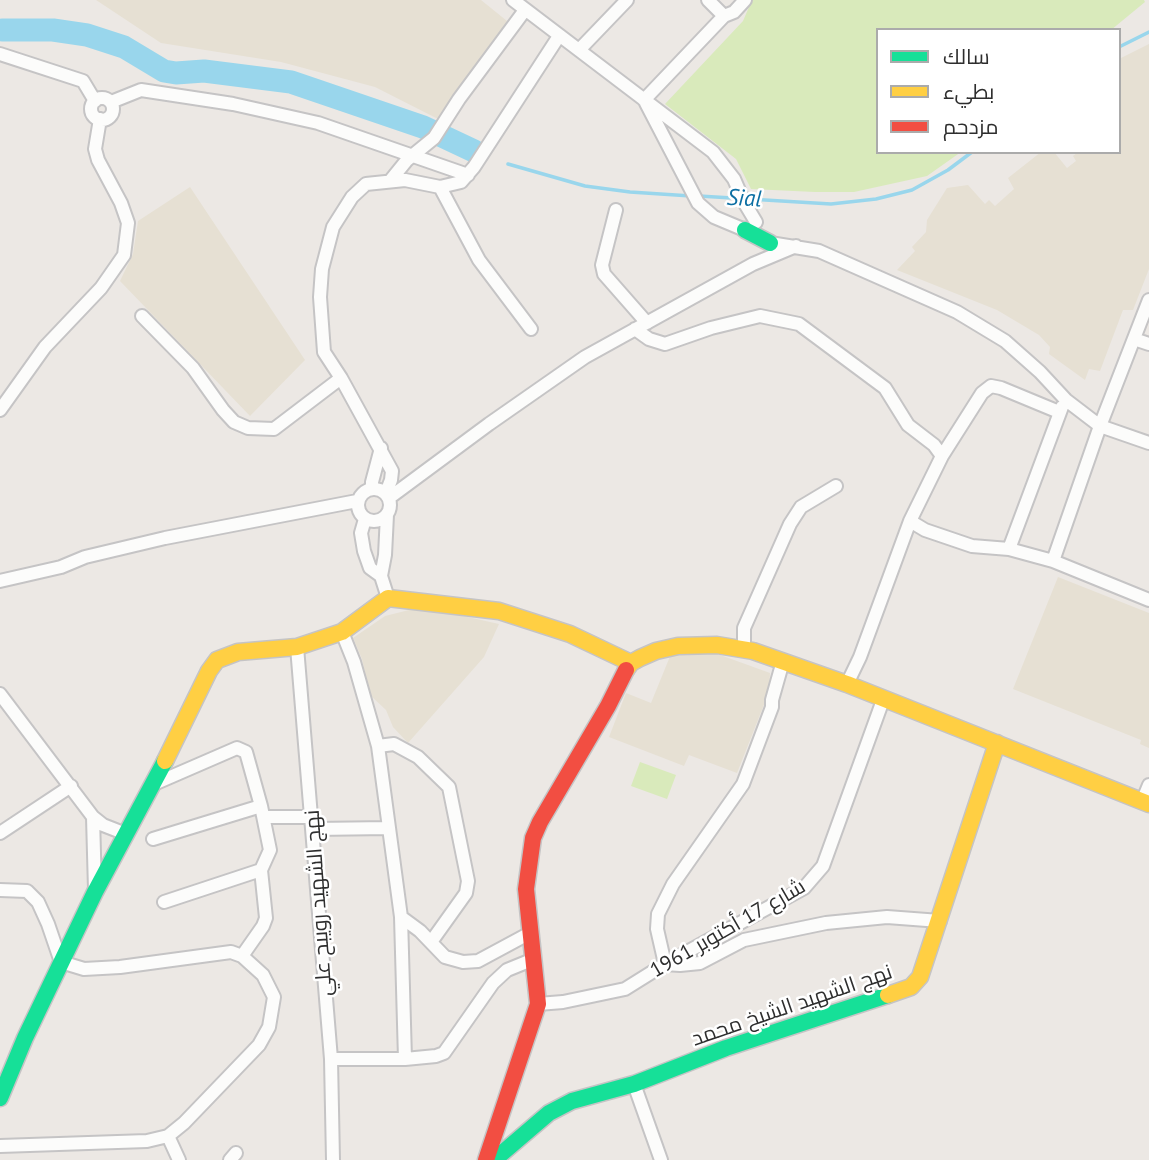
<!DOCTYPE html>
<meta charset="utf-8">
<style>
body{margin:0}
#map{position:relative;width:1149px;height:1160px;overflow:hidden;background:#ece8e4;font-family:"PT Sans",Cairo,sans-serif}
canvas{display:block}
.legend{position:absolute;left:876px;top:28px;width:245px;height:126px;box-sizing:border-box;background:#fff;border:2px solid #ababab;margin:0;padding:9px 12px;list-style:none;font-size:21px;color:#2e2e2e}
.legend li{display:flex;align-items:center;gap:14px;height:35px}
.legend b{width:35px;border:2px solid #ababab}
</style>
<div id="map">
<canvas width="1149" height="1160"></canvas>
<ul class="legend">
<li><b style="height:9px;background:#16e098"></b>سالك</li>
<li><b style="height:9px;background:#ffcf43"></b>بطيء</li>
<li><b style="height:9px;background:#f24e42"></b>مزدحم</li>
</ul>
</div>
<script>
const ctx = document.querySelector('canvas').getContext('2d');
ctx.lineJoin = 'round';
function fill(path, color) { ctx.fillStyle = color; ctx.fill(path, 'evenodd'); }
const toPath = rows => new Path2D(rows.map(r => 'M' + r).join(''));
function trace(path, color, width, dash) { ctx.strokeStyle = color; ctx.lineWidth = width; ctx.lineCap = dash ? 'butt' : 'round'; ctx.setLineDash(dash || []); ctx.stroke(path); }
function write(font, color, halo, rows, align = 'center') {
  ctx.font = font + ' "PT Sans",Cairo,sans-serif'; ctx.lineWidth = 5; ctx.setLineDash([]); ctx.textBaseline = 'middle'; ctx.strokeStyle = halo; ctx.fillStyle = color; for (const [text, x, y, turn = 0] of rows) {
    ctx.save(); ctx.translate(x, y); ctx.rotate((+turn || 0) * Math.PI / 180); ctx.textAlign = isNaN(turn) ? turn : align; if (halo) ctx.strokeText(text, 0, 0); ctx.fillText(text, 0, 0); ctx.restore();
  }
}
fill(toPath([
 [96,0,481,0,512,25,440,120,375,87,281,62,161,43],
 [1149,44,1149,269,1133,310,1123,310,1100,371,1089,369,1085,380,1049,354,1050,347,1039,335,997,310,897,270,915,251,912,247,926,232,927,220,947,188,968,185,985,204,989,200,995,206,1014,189,1008,178,1041,152,1054,152,1067,168,1076,161,1073,156,1078,152,1119,152,1119,59],
 [190,187,305,360,250,416,120,281,133,254,138,221],
 [1058,577,1149,613,1149,748,1140,744,1141,740,1013,689],
 [409,610,441,611,499,624,484,657,408,743,393,727,386,710,370,695,362,659,353,638,385,616],
 [673,649,712,652,770,673,769,692,737,773,689,755,684,766,609,737,626,693,651,703]
]), '#e6e0d3');
fill(toPath([
 [752,0,1144,0,1145,2,1111,30,878,30,878,152,961,152,927,176,854,192,815,192,751,189,736,159,665,104,743,21],
 [640,762,676,775,667,799,631,786]
]), '#d9eabb');
trace(toPath([
 [1119,47,1149,32],
 [508,164,585,186,630,192,691,196],
 [699,196,831,204,876,199,912,190,948,170,972,152]
]), '#99d6ec', 3.5);
trace(toPath([
 [2,30,53,30,87,35,124,47,164,71,176,73,204,71,291,82,423,127,474,151]
]), '#99d6ec', 23);
const street = toPath([
 [513,0,713,152,734,179,744,202,756,222],
 [708,0,724,16],
 [579,50,627,0],
 [0,54,83,81,95,101],
 '91 109a11 11 0 1 1 22 0a11 11 0 1 1-22 0Z',
 [644,100,724,16,734,12,745,0],
 [111,102,141,90,233,104,318,123,468,175],
 [646,103,698,203,714,217,745,230],
 [390,181,407,160,434,138,459,99,525,10],
 [440,187,479,260,531,329],
 [616,210,602,265,604,274,647,323],
 [770,243,819,251,957,312,1005,341,1040,372,1066,400,1100,426,1149,443],
 [142,316,193,368,223,410,234,422,248,428,274,429,341,378],
 [635,329,649,339,665,344,711,328,760,316,799,324,885,388,908,425,934,445,942,456],
 [1134,339,1149,344],
 [0,410,45,347,101,288,124,255,128,223,121,203,98,160,95,149,100,119],
 '358 505a16 16 0 1 1 32 0a16 16 0 1 1-32 0Z',
 [372,489,372,482,381,448],
 [386,493,391,480,392,471,341,378,324,352,320,297,322,269,333,227,352,197,366,184,405,180,440,187,461,182,474,167,559,36],
 [389,498,489,424,585,357,753,264,796,246],
 [387,515,385,555,381,576,388,598],
 [365,519,361,533,364,551,370,568,381,576],
 [910,521,925,530,972,546,1009,549,1053,561,1149,600],
 [1009,549,1062,407],
 [1053,561,1100,426,1149,300],
 [0,581,61,567,85,557,165,538,357,501],
 [342,632,354,662,378,746,401,917,420,931,445,957,463,962,478,961,530,933],
 [297,647,331,1059,333,1160],
 [744,649,744,628,790,524,801,507,836,486],
 [783,661,772,700,772,707,743,784,673,884,658,914,657,929,665,964,680,965,700,963,744,940,826,923,887,917,940,921],
 [847,684,860,657,910,521,942,456,982,393,991,386,1001,388,1059,412],
 [0,694,93,817,103,825,126,834],
 [378,746,394,744,418,757,449,787,468,881,466,893,431,942],
 [154,784,237,748,246,752,261,806,270,850,261,870,266,918,263,926,242,956],
 [1142,802,1149,785],
 [93,817,95,890],
 [264,817,312,817],
 [314,829,389,828],
 [0,833,71,786],
 [153,839,261,806],
 [0,890,27,891,38,902,48,924,61,962,84,969,120,967,231,952,242,956,263,975,274,997,269,1027,259,1045,184,1123,168,1136,147,1141,0,1146],
 [164,902,261,870],
 [401,917,405,1059],
 [538,1004,563,1002,625,989,665,964,804,888,823,866,883,700],
 [331,1059,405,1059,436,1056,444,1053,493,983,507,970,534,959],
 [634,1084,661,1160],
 [168,1136,179,1160],
 [230,1160,236,1153]
]);
const fast = toPath([
 [745,230,770,243],
 [0,1098,25,1038,95,892,165,761],
 [494,1160,549,1113,572,1101,634,1084,726,1048,888,995]
]);
const slow = toPath([
 [626,670,631,663,640,658,656,651,678,646,717,645,753,651,847,684,1149,804],
 [165,761,209,671,217,660,238,652,297,647,342,632,388,598,499,611,570,634,631,663],
 [888,995,911,987,920,977,997,743]
]);
const jam = toPath([
 [486,1160,538,1004,526,889,533,838,540,822,608,706,626,670]
]);
trace(street, '#c5c4c5', 16);
trace(fast, '#c5c4c5', 19);
trace(slow, '#c5c4c5', 19);
trace(jam, '#c5c4c5', 19);
trace(street, '#fcfcfb', 12);
trace(fast, '#16e098', 16);
trace(slow, '#ffcf43', 16);
trace(jam, '#f24e42', 16);
write('21px', '#2e2e2e', '#fff', [
 ["نهج الشهيد رويبح علي",319,903,-94],
 ["شارع 17 أكتوبر 1961",728,929,-30],
 ["نهج الشهيد الشيخ محمد",792,1006,-19]
]);
write('italic 23px', '#0d6fa3', '#fff', [
 ["Sial",744,199,3]
]);
</script>
